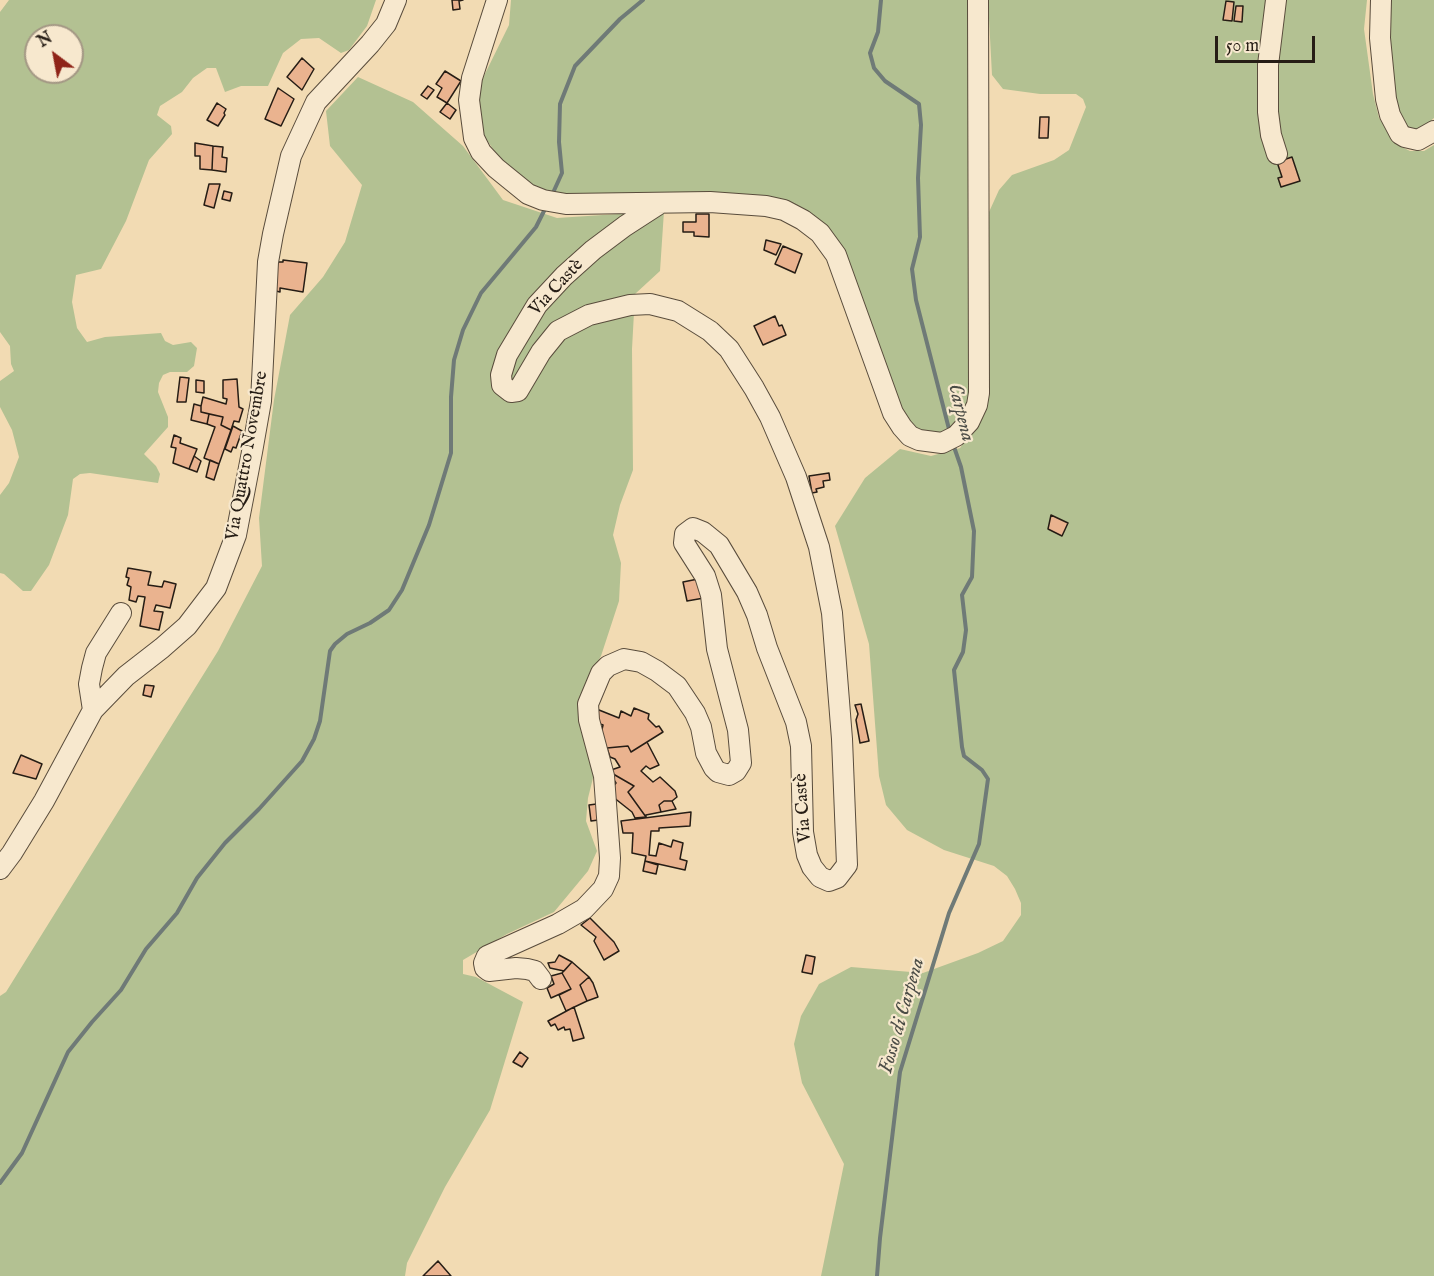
<!DOCTYPE html>
<meta charset="utf-8">
<style>
body{margin:0}
#map{position:relative;width:1434px;height:1276px;overflow:hidden;background:#f2dbb3;font-family:"IM FELL English",serif}
canvas{display:block}
.north{position:absolute;left:24px;top:24px;width:60px;height:60px;box-sizing:border-box;background:#f7e8ce;border:2px solid #a39784;border-radius:50%;rotate:328deg;font-size:16px;font-weight:700;line-height:24px;text-align:center;color:#261d15}
.north::after{content:'';display:block;margin:auto;width:21px;height:27px;background:#8f2418;clip-path:polygon(50% 0,100% 100%,50% 72%,0 100%)}
.scale{position:absolute;left:1215px;top:36px;width:100px;height:27px;box-sizing:border-box;border:3px solid #261d15;border-top:0;padding-left:8px;font-size:18px;line-height:21px;white-space:nowrap;color:#261d15;-webkit-text-stroke:4px #f7e8ce;paint-order:stroke}
</style>
<div id="map">
<canvas width="1434" height="1276"></canvas>
<div class="north">N</div>
<div class="scale">50 m</div>
</div>
<script>
const ctx = document.querySelector('canvas').getContext('2d');
ctx.lineJoin = 'round';
function fill(path, color) { ctx.fillStyle = color; ctx.fill(path, 'evenodd'); }
const toPath = rows => new Path2D(rows.map(r => 'M' + r).join(''));
function trace(path, color, width, dash) { ctx.strokeStyle = color; ctx.lineWidth = width; ctx.lineCap = dash ? 'butt' : 'round'; ctx.setLineDash(dash || []); ctx.stroke(path); }
function write(font, color, halo, rows, align = 'center') {
  ctx.font = font + ' "IM FELL English",serif'; ctx.lineWidth = 4.5; ctx.setLineDash([]); ctx.textBaseline = 'middle'; ctx.strokeStyle = halo; ctx.fillStyle = color; for (const [text, x, y, turn = 0] of rows) {
    ctx.save(); ctx.translate(x, y); ctx.rotate((+turn || 0) * Math.PI / 180); ctx.textAlign = isNaN(turn) ? turn : align; if (halo) ctx.strokeText(text, 0, 0); ctx.fillText(text, 0, 0); ctx.restore();
  }
}
fill(toPath([
 [9,0,376,0,367,26,349,50,341,53,319,38,301,39,283,53,268,86,241,86,225,92,216,68,207,68,193,78,182,92,160,106,157,115,171,126,172,134,149,160,126,221,101,269,76,275,72,302,77,328,87,342,105,337,161,333,165,341,173,345,191,342,197,348,194,366,187,372,170,372,163,375,159,383,158,392,168,417,168,427,144,454,156,466,160,474,158,483,90,473,80,474,73,479,68,515,49,565,31,591,23,591,4,574,0,573,0,495,9,483,19,457,12,430,0,407,0,381,14,371,11,364,10,346,0,332,0,12],
 [36,36,72,36,72,72,36,72],
 [511,0,971,0,971,373,967,413,943,436,916,431,903,415,841,245,823,222,803,208,771,197,567,196,547,192,527,183,502,162,484,136,478,108,480,84,509,25],
 [988,0,1367,0,1364,29,1373,94,1379,118,1398,145,1410,151,1424,151,1434,145,1434,1276,821,1276,844,1164,802,1083,794,1044,801,1016,819,984,851,967,923,973,978,953,1003,941,1021,915,1021,903,1015,889,1007,876,994,866,944,850,907,830,886,805,879,776,869,644,835,526,865,478,900,449,931,456,960,448,977,423,989,375,989,212,999,190,1012,175,1054,160,1069,150,1086,107,1083,99,1076,94,1040,94,1003,89,992,75],
 [1388,0,1434,0,1434,118,1426,125,1417,129,1411,129,1405,125,1398,112,1391,79],
 [358,77,413,102,463,146,503,200,557,218,664,211,660,271,635,294,632,349,633,470,620,505,613,535,621,563,619,601,601,656,586,683,581,707,595,770,588,798,586,821,597,851,588,871,554,912,507,934,463,960,463,974,476,977,523,1002,490,1110,445,1187,407,1263,405,1276,0,1276,0,996,6,992,218,651,262,566,259,518,274,400,290,315,323,277,345,242,362,185,330,146,326,111]
]), '#b3c192');
trace(toPath([
 [881,0,878,32,870,53,874,68,885,81,919,104,921,125,918,178,920,237,912,269,916,300,950,433],
 [552,195,562,173,559,142,560,104,575,66,620,19,643,0],
 [0,1183,22,1153,68,1052,92,1022,121,990,146,949,177,913,197,878,225,843,259,809,302,761,314,739,320,721,330,651,335,644,347,634,370,623,389,610,402,590,429,525,451,453,451,397,454,360,463,330,481,293,536,227,546,207],
 [877,1276,880,1238,900,1072,949,913,979,844,988,779,982,770,964,756,962,747,954,670,963,652,966,630,962,595,972,577,974,531,961,467,953,444]
]), '#6f7a77', 4);
const building = toPath([
 [452,0,463,0,459,1,460,9,453,10,452,0],
 [1226,1,1234,2,1232,21,1223,20,1226,1],
 [1236,6,1243,6,1242,22,1234,21,1236,6],
 [302,58,314,69,302,90,287,77,302,58],
 [445,71,461,81,447,103,437,97,442,88,436,84,445,71],
 [428,86,434,90,427,99,421,95,428,86],
 [278,88,294,99,281,126,265,119,278,88],
 [217,103,226,109,224,113,225,115,218,126,207,120,217,103],
 [447,103,456,110,450,119,440,112,447,103],
 [1040,117,1049,117,1048,138,1039,138,1040,117],
 [195,143,213,146,212,170,200,169,200,156,195,156,195,143],
 [213,146,223,147,222,157,227,158,226,172,212,170,213,146],
 [1292,157,1300,181,1281,187,1278,178,1282,177,1277,162,1292,157],
 [209,184,220,184,214,208,204,205,209,184],
 [224,191,232,193,230,201,222,199,224,191],
 [696,214,709,214,709,237,694,236,694,232,683,232,683,222,696,222,696,214],
 [766,240,781,244,776,255,764,250,766,240],
 [783,246,802,254,795,273,775,264,783,246],
 [283,260,307,263,303,292,280,288,280,292,272,290,276,262,283,262,283,260],
 [775,316,779,326,782,325,786,335,763,345,754,326,775,316],
 [180,377,189,378,186,402,177,402,180,377],
 [237,379,239,407,243,409,239,422,234,421,231,430,221,425,223,417,201,412,201,406,203,397,226,404,227,399,223,398,223,380,237,379],
 [196,380,204,381,204,393,196,392,196,380],
 [194,404,201,406,201,412,209,414,207,424,191,420,194,404],
 [209,414,223,417,221,425,231,430,219,464,204,458,215,427,207,424,209,414],
 [233,426,242,431,236,448,233,447,231,452,225,449,233,426],
 [174,435,181,438,180,443,197,449,189,469,173,463,176,448,171,447,174,435],
 [194,456,201,461,197,472,189,469,194,456],
 [210,460,219,464,214,480,206,477,210,460],
 [829,473,830,480,823,481,824,487,816,489,817,492,812,493,809,476,829,473],
 [1051,515,1068,523,1062,536,1048,529,1051,515],
 [128,568,151,572,148,585,162,587,164,581,176,584,170,608,156,605,154,611,163,612,159,630,140,626,145,597,138,596,136,602,129,600,131,587,127,585,129,578,126,577,128,568],
 [698,579,704,598,687,601,683,582,698,579],
 [145,685,154,686,151,697,143,695,145,685],
 [861,704,869,741,860,743,856,720,858,714,855,705,861,704],
 [594,708,619,718,621,711,631,716,634,708,649,714,648,719,656,727,659,726,663,732,631,752,628,746,607,748,600,746,603,735,601,734,603,725,589,720,594,708],
 [647,742,659,765,650,769,646,766,641,771,653,782,660,777,675,791,677,797,672,801,664,801,659,805,661,812,646,815,646,817,628,792,634,786,608,771,620,767,615,759,610,757,607,748,628,746,631,752,647,742],
 [21,755,42,764,36,779,13,773,21,755],
 [608,771,634,786,628,792,646,817,635,818,632,812,608,793,616,783,608,771],
 [664,801,672,801,676,809,661,812,659,805,664,801],
 [604,803,606,819,591,821,589,805,604,803],
 [691,812,690,826,659,828,659,831,651,831,649,855,656,856,659,843,671,847,673,840,683,843,680,859,687,861,685,870,645,861,646,856,632,853,633,833,623,833,621,821,691,812],
 [645,861,658,865,656,874,643,871,645,861],
 [590,918,614,942,619,951,604,960,594,941,596,937,581,925,590,918],
 [559,955,572,962,564,971,550,968,548,963,555,962,559,955],
 [806,955,815,957,812,974,802,972,806,955],
 [572,962,589,977,580,985,587,1001,566,1011,559,995,571,989,562,973,572,962],
 [562,973,571,989,551,998,547,988,554,984,551,976,562,973],
 [589,977,593,983,598,997,587,1001,580,985,589,977],
 [574,1007,584,1038,573,1041,570,1029,565,1030,564,1027,558,1030,555,1024,551,1026,548,1021,574,1007],
 [520,1052,528,1058,522,1067,513,1062,520,1052],
 [438,1261,451,1276,423,1276,438,1261]
]);
fill(building, '#eab38f');
trace(building, '#261d15', 1.5);
const minor = toPath([
 [497,0,472,78,469,100,474,138,481,152,496,168,528,194,543,200,566,204,710,202,766,206,784,210,803,220,820,233,836,255,893,413,902,427,910,436,919,440,942,443,956,436,969,422,977,405,979,393,978,0],
 [1276,0,1268,65,1268,112,1271,135,1277,154],
 [1381,0,1380,38,1386,99,1390,115,1400,134,1405,137,1418,140,1434,131],
 [93,710,89,684,92,668,96,653,121,613],
 [0,869,12,853,44,801,93,710,126,676,162,648,187,626,216,588,236,535,252,452,261,401,268,262,273,234,291,156,316,102,370,44,386,24,396,0],
 [541,979,535,971,527,969,516,968,489,971,485,968,484,963,487,956,558,924,584,909,603,889,609,876,610,858,604,776,589,720,588,704,601,673,608,666,624,659,641,662,657,671,677,686,695,713,701,727,706,753,714,768,718,772,729,775,736,771,741,763,738,730,717,649,711,595,705,576,684,543,685,534,693,528,703,532,719,545,747,592,757,615,767,648,796,722,801,746,803,832,807,855,812,867,820,877,829,881,837,878,847,865,842,739,832,613,819,547,796,477,770,417,754,388,729,349,710,331,678,311,650,304,630,305,589,315,558,331,541,352,518,391,511,392,502,385,501,375,507,355,537,305,564,276,593,250,625,226,659,204]
]);
trace(minor, '#594c3c', 22);
trace(minor, '#f7e8ce', 20);
write('18px', '#261d15', '#f7e8ce', [
 ["Via Castè",557,288,-47],
 ["Via Quattro Novembre",248,456,-80],
 ["Via Castè",804,808,-94]
]);
write('italic 20px', '#4b4c46', '#f7e8ce', [
 ["Carpena",960,413,76],
 ["Fosso di Carpena",903,1016,-74]
]);
</script>
